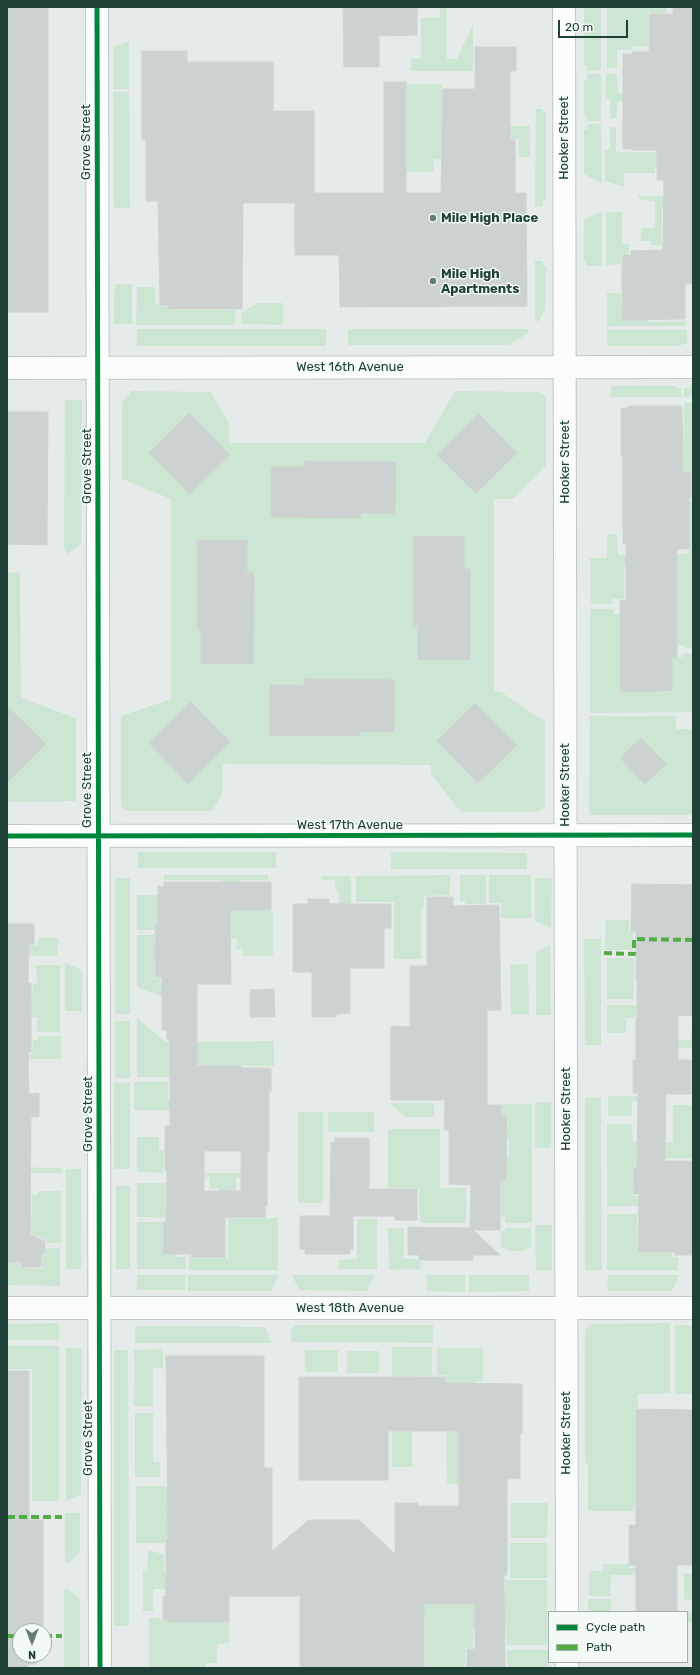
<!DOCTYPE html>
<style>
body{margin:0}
#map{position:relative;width:700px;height:1675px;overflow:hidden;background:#e5ebe8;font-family:Rubik,sans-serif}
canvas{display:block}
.frame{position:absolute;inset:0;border:8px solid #204138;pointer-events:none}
.legend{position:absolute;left:548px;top:1611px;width:140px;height:52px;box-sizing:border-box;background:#f3faf6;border:1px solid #9fb0aa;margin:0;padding:5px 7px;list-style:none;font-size:12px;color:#204138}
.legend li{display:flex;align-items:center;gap:8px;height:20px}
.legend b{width:20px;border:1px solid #9fb0aa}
.north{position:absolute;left:12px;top:1623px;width:40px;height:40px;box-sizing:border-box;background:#f3faf6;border:1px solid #9fb0aa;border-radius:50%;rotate:180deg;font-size:11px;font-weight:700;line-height:16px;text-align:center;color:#204138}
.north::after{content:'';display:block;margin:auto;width:14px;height:18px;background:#657c76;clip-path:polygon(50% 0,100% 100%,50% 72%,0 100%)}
.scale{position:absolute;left:558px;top:20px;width:70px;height:18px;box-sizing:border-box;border:2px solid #204138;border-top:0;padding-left:5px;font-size:12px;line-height:14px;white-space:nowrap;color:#204138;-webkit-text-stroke:3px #f3faf6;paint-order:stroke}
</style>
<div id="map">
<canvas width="700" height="1675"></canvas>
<div class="frame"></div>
<ul class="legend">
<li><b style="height:5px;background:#00873e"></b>Cycle path</li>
<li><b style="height:5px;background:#52ad46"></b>Path</li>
</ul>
<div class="north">N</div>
<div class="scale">20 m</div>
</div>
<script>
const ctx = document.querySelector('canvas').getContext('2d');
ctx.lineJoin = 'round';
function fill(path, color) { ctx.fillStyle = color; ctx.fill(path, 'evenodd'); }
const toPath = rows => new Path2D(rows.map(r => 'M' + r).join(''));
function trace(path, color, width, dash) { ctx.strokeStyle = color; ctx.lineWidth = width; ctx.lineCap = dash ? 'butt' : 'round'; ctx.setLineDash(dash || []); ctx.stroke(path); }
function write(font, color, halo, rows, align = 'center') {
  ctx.font = font + ' Rubik,sans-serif'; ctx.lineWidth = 3; ctx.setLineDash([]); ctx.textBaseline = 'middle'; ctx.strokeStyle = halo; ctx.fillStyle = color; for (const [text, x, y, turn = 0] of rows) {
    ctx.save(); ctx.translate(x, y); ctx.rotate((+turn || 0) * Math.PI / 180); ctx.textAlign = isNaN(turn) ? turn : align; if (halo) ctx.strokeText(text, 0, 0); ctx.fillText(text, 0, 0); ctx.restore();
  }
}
fill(toPath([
 [440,7,446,7,447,59,457,59,473,24,473,71,411,71,411,59,421,58,421,18,440,18],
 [584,7,601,7,601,70,587,70,587,66,584,66],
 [607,7,666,7,666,13,648,13,648,46,633,46,633,50,617,50,617,68,607,68],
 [129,41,129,89,113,89,114,47],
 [606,73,617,75,618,93,630,93,693,100,617,101,617,118,610,118,610,99,606,98],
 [587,74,601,74,601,121,587,121,587,116,584,116,584,80,587,80],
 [407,84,442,84,442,104,453,105,453,110,442,110,442,128,474,127,451,142,441,142,441,159,434,159,433,172,407,172],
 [113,92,129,92,130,208,114,208],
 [536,109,543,109,543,112,546,112,546,201,543,201,543,206,535,206],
 [588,124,601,124,602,184,584,174,584,129,588,129],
 [508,126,530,126,530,157,519,157,519,139,508,139],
 [610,127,616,127,616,152,662,152,662,168,655,168,655,173,624,173,624,187,605,181,605,150,610,149],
 [637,196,666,196,666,207,662,207,662,245,651,245,651,241,641,241,641,228,655,228,655,201,641,200],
 [602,212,602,266,586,266,586,260,584,260,584,219],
 [606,212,622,212,622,244,629,244,629,254,621,255,621,264,606,265],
 [535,261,543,261,543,266,546,266,545,309,539,321,535,321],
 [116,284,132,284,132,324,114,324,114,289,116,289],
 [137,287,155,287,155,304,159,304,159,306,167,306,167,310,235,310,235,325,136,325],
 [607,293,621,293,622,320,649,320,649,322,685,321,685,326,607,326],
 [258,303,283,303,283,325,241,324,241,313],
 [137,329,326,329,326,346,137,346],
 [348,329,528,329,528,333,509,345,348,345],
 [607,330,687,330,687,344,682,344,681,346,607,346],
 [690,385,693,385,693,396,684,397,684,388,690,388],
 [611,386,677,386,677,388,681,388,681,397,611,397],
 [132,391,211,392,229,424,229,443,425,443,455,391,539,392,546,397,546,465,513,499,494,499,494,692,501,692,545,722,545,806,538,812,461,812,431,774,431,765,223,764,222,795,212,811,126,811,121,806,121,716,171,699,171,499,122,479,122,402],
 [65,400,82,400,81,544,68,554,64,549],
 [684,403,693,403,693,472,692,471,683,471],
 [689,500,693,500,693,648,684,648,684,645,678,645,678,566,624,566,624,599,612,599,613,604,591,604,590,558,607,558,607,534,617,534,618,555,689,554],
 [20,572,21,698,76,718,76,801,7,802,7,573],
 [590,609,614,609,614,614,619,614,619,692,672,692,672,657,683,657,684,653,693,653,693,712,590,713],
 [590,716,676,716,676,729,693,729,693,815,589,815],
 [138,852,276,852,276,868,138,868],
 [391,852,527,853,527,869,391,869],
 [164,875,268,875,268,880,239,880,238,911,273,911,273,956,243,956,243,949,236,949,237,939,231,938,231,920,221,920,222,880,164,880],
 [450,875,450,895,424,896,424,908,421,908,421,959,394,959,394,902,356,902,356,876],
 [460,875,486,875,486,904,465,904,465,901,460,901],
 [489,875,531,875,531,918,501,918,501,903,489,903],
 [321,876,351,876,351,906,339,906,339,893,335,889,335,880,321,880],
 [115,878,130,878,130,1014,115,1014],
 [535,878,552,878,551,928,535,921],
 [137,895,158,895,160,923,154,923,154,930,137,930],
 [606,920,629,920,629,930,633,931,632,950,605,950],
 [137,935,154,935,154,944,161,944,161,959,154,959,154,978,160,978,161,985,192,985,166,998,137,987],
 [38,938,58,938,57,956,7,956,7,945,38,945],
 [584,939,601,939,601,1045,585,1045],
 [550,945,551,1015,536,1015,536,953],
 [607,958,634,958,634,999,607,999],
 [65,963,82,970,82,1011,65,1011],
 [528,964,529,1014,511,1014,510,965],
 [36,965,60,965,60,1032,37,1032,37,1017,7,1017,7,999,32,999,33,984,37,984],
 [607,1005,636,1005,636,1017,626,1018,626,1033,607,1033],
 [137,1018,166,1042,274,1041,274,1066,176,1065,176,1068,169,1068,169,1077,137,1077],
 [115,1021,130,1021,130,1078,115,1078],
 [691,1030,693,1030,693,1048,672,1048,672,1042,679,1042,679,1040,691,1040],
 [38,1036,61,1036,61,1059,7,1059,7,1054,32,1054,33,1040,38,1040],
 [114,1082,130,1083,130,1169,114,1169],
 [134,1082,168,1082,168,1099,171,1100,171,1110,134,1110],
 [608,1096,666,1096,666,1101,632,1101,632,1116,608,1116],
 [585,1098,601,1098,602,1270,585,1270],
 [535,1102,551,1102,551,1148,535,1148],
 [389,1103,434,1103,434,1117,406,1117],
 [502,1104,532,1104,532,1223,505,1223,505,1217,501,1217,501,1182,507,1182,507,1164,503,1164,503,1156,509,1156,509,1140,502,1129,508,1129,508,1114,502,1114],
 [673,1105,693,1105,693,1158,650,1158,650,1166,634,1166,633,1196,648,1196,648,1206,607,1206,607,1124,632,1124,633,1142,673,1142],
 [298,1112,323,1112,323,1203,298,1203],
 [328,1112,374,1112,374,1132,328,1132],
 [388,1129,440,1129,440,1188,466,1188,466,1223,420,1223,419,1188,388,1188],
 [137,1137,159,1137,159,1150,164,1150,163,1173,137,1172],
 [7,1167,61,1168,61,1173,21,1173],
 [66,1169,81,1169,81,1269,66,1269],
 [195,1173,266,1173,266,1177,236,1178,236,1201,219,1193,218,1188,210,1188,210,1177,195,1177],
 [137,1183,168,1183,168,1186,166,1187,166,1200,205,1218,137,1217],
 [116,1186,130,1186,130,1269,116,1269],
 [38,1191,61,1191,61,1243,47,1243,47,1241,41,1237,24,1238,24,1215,32,1215,32,1195,38,1195],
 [607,1214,637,1214,637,1253,672,1253,672,1257,678,1257,678,1270,607,1270],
 [228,1218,278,1218,278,1270,189,1270,189,1255,191,1255,192,1258,228,1258],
 [357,1219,377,1219,377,1269,339,1269,339,1260,357,1259],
 [137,1222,162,1222,162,1254,176,1255,176,1257,186,1257,186,1269,137,1269],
 [535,1225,552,1225,552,1270,536,1270],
 [388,1228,404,1228,404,1259,415,1259,421,1262,420,1269,389,1270],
 [505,1228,531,1228,531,1247,522,1251,510,1251,501,1247,501,1231,505,1231],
 [46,1248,58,1248,60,1250,60,1286,7,1285,7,1263,21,1263,22,1268,42,1269,42,1256,46,1254],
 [137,1275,185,1275,185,1290,137,1290],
 [188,1275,278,1275,272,1291,188,1291],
 [292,1275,374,1275,367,1291,299,1290],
 [427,1275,465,1275,465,1292,427,1291],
 [469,1275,529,1275,529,1291,469,1292],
 [608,1275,679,1275,672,1291,607,1291],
 [59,1323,59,1340,7,1340,7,1324],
 [670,1323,670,1393,638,1394,638,1408,635,1408,635,1447,693,1447,640,1473,635,1473,635,1511,588,1511,588,1463,585,1463,585,1330,591,1324],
 [295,1325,433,1325,433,1343,291,1342,291,1330],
 [675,1325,693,1325,693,1394,675,1394],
 [135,1326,265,1327,271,1343,135,1343],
 [7,1346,59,1346,59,1501,32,1501,32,1369,7,1369],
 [392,1347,432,1347,432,1376,412,1376,412,1467,392,1467],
 [66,1348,82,1348,81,1494,66,1501],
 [437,1348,483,1348,483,1381,476,1382,476,1484,447,1484,446,1375,437,1375],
 [163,1349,163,1367,153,1368,153,1406,134,1406,134,1350],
 [114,1350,128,1350,129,1626,114,1626],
 [305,1350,338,1350,337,1372,305,1372],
 [347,1351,379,1351,379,1373,347,1373],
 [135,1413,153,1413,153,1462,160,1462,160,1477,135,1477],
 [136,1486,167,1486,167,1515,244,1515,176,1540,165,1540,165,1543,136,1543],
 [511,1503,548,1503,547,1538,511,1538],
 [65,1513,80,1513,80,1552,68,1563,65,1563],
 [510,1543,547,1543,547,1578,510,1578],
 [148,1551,153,1551,164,1555,164,1572,214,1572,214,1589,153,1589,153,1611,143,1611,143,1571,147,1571],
 [603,1564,629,1564,629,1568,676,1568,676,1575,611,1575,610,1596,589,1596,589,1571,603,1571],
 [684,1573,693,1573,693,1623,687,1623,687,1613,692,1612,692,1600,684,1599],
 [505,1580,547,1580,547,1645,507,1645,506,1629,473,1629,473,1647,465,1648,465,1668,425,1668,425,1618,398,1618,398,1605,505,1605],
 [64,1589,68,1589,80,1599,80,1668,64,1668],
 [588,1599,611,1599,611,1612,588,1612],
 [149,1618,159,1618,159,1620,166,1621,166,1623,229,1623,229,1643,217,1644,217,1663,206,1663,206,1668,149,1668],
 [507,1650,548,1650,548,1668,507,1668]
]), '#cde6d4');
const building = toPath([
 [7,7,48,7,48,312,7,312,7,7],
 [343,7,417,7,417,35,379,36,379,67,344,67,343,7],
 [673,7,693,7,693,284,685,284,685,319,622,320,622,255,631,255,631,251,663,250,664,180,657,180,657,150,632,150,632,149,623,149,623,54,632,54,632,52,649,52,649,14,673,14,673,7],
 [475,47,516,47,516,71,510,71,510,140,515,140,515,193,526,193,527,306,340,307,339,255,295,255,295,203,243,203,242,309,168,309,168,305,160,305,158,201,146,201,146,140,142,140,142,51,187,51,187,62,273,62,273,111,314,111,314,193,384,193,384,82,406,82,406,193,441,193,443,89,475,89,475,47],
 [628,406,682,406,683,472,691,472,691,498,689,498,689,549,678,549,678,551,677,551,677,657,672,657,672,691,620,692,620,600,626,600,626,544,623,544,623,456,621,456,621,408,628,408,628,406],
 [7,412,48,412,47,545,7,544,8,467,7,412],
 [189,413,230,455,190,494,149,453,189,413],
 [479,414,517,453,476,493,437,455,479,414],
 [304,461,396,462,395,513,361,513,360,518,271,517,271,467,304,467,304,461],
 [413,536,464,536,464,569,470,569,470,660,418,660,418,625,413,625,413,536],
 [197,540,247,540,247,573,254,573,253,664,201,664,201,629,197,629,197,540],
 [304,679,395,680,394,732,360,731,360,736,270,736,270,685,304,685,304,679],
 [191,702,230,742,188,783,149,743,191,702],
 [475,703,517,745,478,783,437,741,475,703],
 [7,706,46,744,7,783,7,706],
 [641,738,666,764,645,784,620,758,641,738],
 [164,882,271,882,271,910,230,910,231,984,197,984,197,1066,241,1066,241,1068,271,1068,271,1091,269,1091,269,1151,267,1151,267,1206,265,1206,265,1217,225,1217,225,1257,192,1257,192,1254,163,1254,163,1222,166,1222,167,1170,165,1170,165,1126,170,1126,170,1040,167,1040,167,1030,162,1030,162,977,155,977,155,924,158,924,158,886,164,887,164,882],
 [204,1151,241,1151,241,1191,204,1191,204,1151],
 [632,884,693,885,693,1015,678,1016,678,1060,691,1060,691,1094,666,1094,665,1161,693,1161,693,1255,675,1255,675,1252,638,1252,639,1194,634,1194,634,1168,637,1168,638,1093,633,1093,633,1060,636,1060,636,1018,637,1018,637,980,636,980,636,931,631,931,632,884],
 [427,897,453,897,453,906,499,905,501,1010,487,1010,487,1105,501,1105,501,1115,507,1115,506,1181,500,1181,500,1230,473,1230,500,1255,473,1255,473,1260,419,1260,419,1255,408,1255,408,1227,470,1228,471,1185,449,1184,449,1130,444,1130,445,1100,391,1100,391,1026,410,1027,410,966,427,966,427,897],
 [308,899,329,899,329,903,333,904,391,904,391,928,384,928,384,968,350,968,350,1013,336,1014,336,1017,312,1017,312,972,293,972,293,904,308,904,308,899],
 [7,924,34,924,34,944,29,944,28,983,31,983,31,1052,28,1052,29,1094,39,1093,39,1117,31,1117,30,1235,45,1241,45,1253,41,1255,41,1267,22,1267,22,1262,7,1262,7,924],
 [274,989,275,1017,250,1017,250,990,274,989],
 [335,1138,369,1138,369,1189,417,1189,417,1220,395,1220,395,1216,353,1216,353,1249,350,1249,350,1254,305,1254,305,1249,300,1249,300,1216,330,1216,331,1142,335,1142,335,1138],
 [166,1356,264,1356,264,1468,272,1468,272,1551,309,1520,359,1520,395,1554,395,1503,418,1503,418,1506,459,1506,459,1431,388,1431,388,1480,299,1480,299,1377,445,1377,445,1383,522,1384,522,1433,520,1433,520,1478,507,1479,507,1575,504,1575,505,1668,467,1668,467,1649,475,1649,475,1604,424,1604,424,1668,300,1668,300,1596,229,1596,229,1622,167,1622,167,1620,163,1620,163,1596,166,1596,166,1540,168,1540,166,1356],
 [7,1371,29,1371,29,1520,43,1520,43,1631,20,1631,20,1655,36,1655,36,1664,28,1664,28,1668,7,1668,7,1371],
 [636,1409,693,1410,693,1565,677,1565,677,1612,636,1612,636,1565,629,1565,629,1525,636,1525,636,1409]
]);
fill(building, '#ccd2d0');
trace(building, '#ced4d1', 1);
const street = toPath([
 [97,7,100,1668],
 [564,7,567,1612],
 [7,368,693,367],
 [7,1308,693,1308],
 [567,1662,567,1668]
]);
const secondary = toPath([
 [7,836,693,835]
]);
trace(street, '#c2c8c5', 24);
trace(secondary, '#c0c9c5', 24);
trace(street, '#fbfcfc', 22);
trace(secondary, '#fbfcfc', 22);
trace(toPath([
 [604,953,634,954,634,939,693,940],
 [7,1517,62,1517],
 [7,1636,20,1636],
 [44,1636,62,1636]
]), '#52ad46', 4, [8, 4]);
trace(toPath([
 [97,7,100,1668],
 [7,836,693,835]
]), '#00873e', 5);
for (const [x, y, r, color] of [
 [433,218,4,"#657c76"],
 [433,281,4,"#657c76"]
]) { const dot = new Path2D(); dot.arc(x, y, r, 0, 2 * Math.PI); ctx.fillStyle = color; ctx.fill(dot); trace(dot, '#f3faf6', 1.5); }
write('13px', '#204138', '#f3faf6', [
 ["Hooker Street",564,138,-90],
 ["Grove Street",86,142,-90],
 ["West 16th Avenue",350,367],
 ["Hooker Street",565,462,-90],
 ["Grove Street",87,466,-90],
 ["Hooker Street",565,785,-90],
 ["Grove Street",87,790,-90],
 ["West 17th Avenue",350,825],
 ["Hooker Street",566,1109,-90],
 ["Grove Street",88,1114,-90],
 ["West 18th Avenue",350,1308],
 ["Hooker Street",566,1433,-90],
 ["Grove Street",88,1438,-90]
]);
write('bold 13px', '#204138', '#f3faf6', [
 ["Mile High Place",441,218],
 ["Mile High",441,274],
 ["Apartments",441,289]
], 'left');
</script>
